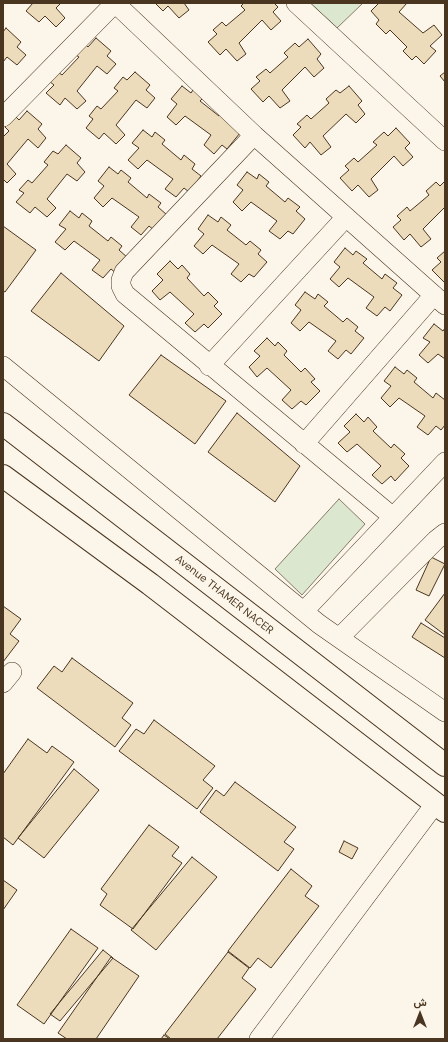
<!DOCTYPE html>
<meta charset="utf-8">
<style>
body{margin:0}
#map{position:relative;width:448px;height:1042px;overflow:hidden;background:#fbf6e9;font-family:"DM Sans",Vazirmatn,sans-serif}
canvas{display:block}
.frame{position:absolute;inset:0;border:4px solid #4a3520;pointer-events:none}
.north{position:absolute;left:400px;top:994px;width:40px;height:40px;-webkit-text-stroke:3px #fbf6e9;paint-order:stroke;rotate:0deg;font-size:11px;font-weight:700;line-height:16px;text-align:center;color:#4a3520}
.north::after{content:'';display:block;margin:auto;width:14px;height:18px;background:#4a3520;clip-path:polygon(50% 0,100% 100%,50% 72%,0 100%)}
</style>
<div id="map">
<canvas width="448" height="1042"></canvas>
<div class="frame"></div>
<div class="north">ش</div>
</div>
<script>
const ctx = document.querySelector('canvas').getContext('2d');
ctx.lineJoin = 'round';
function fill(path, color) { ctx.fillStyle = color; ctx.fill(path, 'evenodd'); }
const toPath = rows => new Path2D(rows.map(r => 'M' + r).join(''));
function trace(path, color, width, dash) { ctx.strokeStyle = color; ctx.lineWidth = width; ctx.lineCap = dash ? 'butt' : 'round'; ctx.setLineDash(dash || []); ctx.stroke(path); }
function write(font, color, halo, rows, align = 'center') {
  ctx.font = font + ' "DM Sans",sans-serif'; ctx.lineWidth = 3; ctx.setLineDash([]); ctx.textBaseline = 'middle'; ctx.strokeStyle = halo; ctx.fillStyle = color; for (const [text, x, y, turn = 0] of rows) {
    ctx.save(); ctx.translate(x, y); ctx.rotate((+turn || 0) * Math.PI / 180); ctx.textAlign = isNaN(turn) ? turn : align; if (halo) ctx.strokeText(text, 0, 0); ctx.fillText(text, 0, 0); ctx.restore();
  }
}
const green = toPath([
 [310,3,363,3,337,28,310,3],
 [339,499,365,524,302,595,275,569,339,499]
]);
fill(green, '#dce7d0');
trace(green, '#887966', 1);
const building = toPath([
 [33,3,61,3,56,8,65,18,56,27,45,16,39,22,26,11,33,3],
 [155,3,184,3,189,10,179,18,168,6,163,11,155,3],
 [244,3,274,3,278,7,273,12,281,21,271,30,262,20,239,43,246,54,237,61,226,49,220,55,208,42,217,34,213,30,222,22,226,26,245,10,241,6,244,3],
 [379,3,407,3,399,12,423,33,434,25,442,35,430,46,436,51,424,64,416,56,412,60,403,51,407,47,390,30,386,34,376,24,379,20,371,11,379,3],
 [6,28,21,42,17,47,26,55,17,65,7,57,3,62,3,32,6,28],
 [96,38,111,51,107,56,116,64,107,74,97,66,77,91,86,101,77,109,65,98,60,105,46,93,54,85,49,81,58,72,62,75,79,57,74,54,84,43,88,47,96,38],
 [308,39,321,54,317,59,324,68,314,77,305,67,282,90,290,101,280,108,269,96,263,102,251,89,260,81,256,77,266,69,270,73,288,57,284,53,295,43,299,47,308,39],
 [135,72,150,85,146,90,155,98,147,108,136,100,116,125,125,135,116,144,104,133,99,139,86,128,93,119,89,116,97,106,101,109,118,91,114,88,123,77,127,80,135,72],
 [445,72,445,82,440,76,445,72],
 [182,86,191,93,194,88,204,97,200,101,219,116,223,112,240,133,227,149,222,145,214,154,204,145,211,135,185,116,176,125,167,117,177,104,171,99,182,86],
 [349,86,362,101,358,105,365,114,356,123,346,114,323,136,331,147,321,155,310,142,305,148,293,135,301,127,297,124,307,115,311,119,329,103,326,99,336,90,340,93,349,86],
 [27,111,42,124,38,129,46,138,38,148,28,139,7,164,16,174,7,183,3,179,3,137,9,131,5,127,15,116,19,120,27,111],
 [396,128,410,143,405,148,413,157,403,166,394,156,371,179,378,190,369,197,358,185,352,191,340,178,349,170,345,166,354,158,358,162,377,145,373,142,384,132,388,136,396,128],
 [143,130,152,137,155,132,165,140,162,144,181,160,184,155,195,164,192,169,201,176,189,192,184,188,176,197,165,189,173,179,147,160,138,169,128,160,139,148,132,143,143,130],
 [66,145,81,158,77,163,85,172,77,181,67,174,47,199,56,208,47,217,35,207,30,213,16,202,24,193,19,190,28,180,32,183,48,165,44,162,53,151,58,154,66,145],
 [109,167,118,174,121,170,131,178,128,182,147,198,149,194,161,203,158,207,167,215,154,230,149,226,141,235,131,227,139,217,112,198,103,207,94,198,104,186,98,181,109,167],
 [247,172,257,179,259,174,269,182,266,186,285,202,288,198,300,207,296,211,305,219,293,234,288,231,280,239,269,231,277,221,251,202,242,211,233,202,243,190,237,185,247,172],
 [445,181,445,207,423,229,431,239,421,247,410,234,404,240,393,227,401,220,397,216,407,207,410,211,429,195,426,191,436,182,440,186,445,181],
 [70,211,79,218,82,213,92,221,89,226,108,241,111,237,122,246,119,250,128,258,116,273,111,269,103,278,92,270,100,260,74,241,65,250,55,242,66,229,59,225,70,211],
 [208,215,218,222,221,217,231,225,227,230,246,245,250,241,261,250,258,254,267,262,254,277,249,274,241,282,231,274,239,264,212,245,203,254,194,246,204,234,198,229,208,215],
 [3,226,36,250,5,292,3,291,3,226],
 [345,248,353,255,356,251,367,259,363,263,382,279,385,274,397,283,393,288,402,295,390,311,385,307,377,316,366,308,374,297,348,278,339,287,330,279,340,267,334,262,345,248],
 [445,251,445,281,444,282,432,270,441,262,437,258,445,251],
 [170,261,178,269,182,265,190,274,187,278,204,296,208,292,218,302,214,306,222,314,208,328,204,324,195,332,185,323,194,314,170,292,160,300,152,291,163,280,157,274,170,261],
 [61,273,124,326,99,361,31,311,61,273],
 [305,292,315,299,318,294,328,302,324,306,343,322,347,318,358,327,355,331,364,338,351,354,346,350,338,359,328,351,336,341,309,322,300,331,291,323,301,310,295,305,305,292],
 [434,324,443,331,445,328,445,359,438,354,428,363,419,355,430,342,423,338,434,324],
 [267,338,275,346,278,342,287,351,284,355,301,372,305,368,315,379,311,382,320,391,306,405,301,401,292,409,282,400,291,390,267,368,257,377,249,367,260,356,254,351,267,338],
 [161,355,226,401,195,444,129,395,161,355],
 [395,367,404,374,407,370,417,378,414,382,433,398,436,393,445,400,445,425,441,430,436,426,428,435,417,427,425,416,399,398,390,407,381,398,391,386,384,381,395,367],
 [237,413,300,466,275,502,208,452,237,413],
 [356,414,364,422,368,417,377,427,373,431,391,448,394,444,405,454,401,458,409,466,395,481,391,476,382,484,372,475,381,466,357,444,347,452,338,443,350,432,344,426,356,414],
 [431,557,445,564,429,596,416,590,431,557],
 [445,593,445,635,425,620,445,593],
 [3,606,21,619,10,634,19,641,3,662,3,606],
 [421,623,445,638,445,658,412,637,421,623],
 [72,658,133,703,122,718,131,725,115,747,37,688,54,666,62,672,72,658],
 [154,720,215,766,203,780,213,788,197,809,119,751,136,729,144,734,154,720],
 [28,739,47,753,52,746,74,762,13,845,3,837,3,774,28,739],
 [74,769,99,790,44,858,18,838,74,769],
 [235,782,296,827,284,842,294,849,278,871,200,812,216,790,224,796,235,782],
 [149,825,179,847,172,856,182,863,133,929,100,905,107,894,101,889,149,825],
 [344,841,358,848,352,859,339,852,344,841],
 [192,857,217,877,156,950,131,930,192,857],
 [291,869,312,886,305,896,319,906,271,968,258,958,250,968,228,951,291,869],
 [3,880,17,890,3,910,3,880],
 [71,929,98,948,44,1024,17,1005,71,929],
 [103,950,113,958,60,1021,50,1014,103,950],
 [228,952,249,968,242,978,256,989,217,1039,171,1039,165,1034,228,952],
 [111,957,139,976,96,1039,67,1039,58,1033,111,957],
 [164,1035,170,1039,161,1039,164,1035]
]);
fill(building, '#ecdcbc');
trace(building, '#4a3520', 1);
const minor = toPath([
 [115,3,254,135,445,305],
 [296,3,445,141],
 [3,117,115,3],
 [254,135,124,272,121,280,121,286,125,294,393,517],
 [3,366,319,624,445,712],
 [209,366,346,217],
 [304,444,434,295],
 [304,611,445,462],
 [339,638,436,540,445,533],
 [3,683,12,672],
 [259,1039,435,804]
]);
const trunk = toPath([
 [3,424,445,765],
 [3,476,150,584,445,811]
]);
trace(minor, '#4a3520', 20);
trace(trunk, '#4a3520', 24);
trace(minor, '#fbf6e9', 19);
trace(trunk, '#fbf6e9', 22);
write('11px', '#4a3520', '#fbf6e9', [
 ["Avenue THAMER NACER",224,595,38]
]);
</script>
